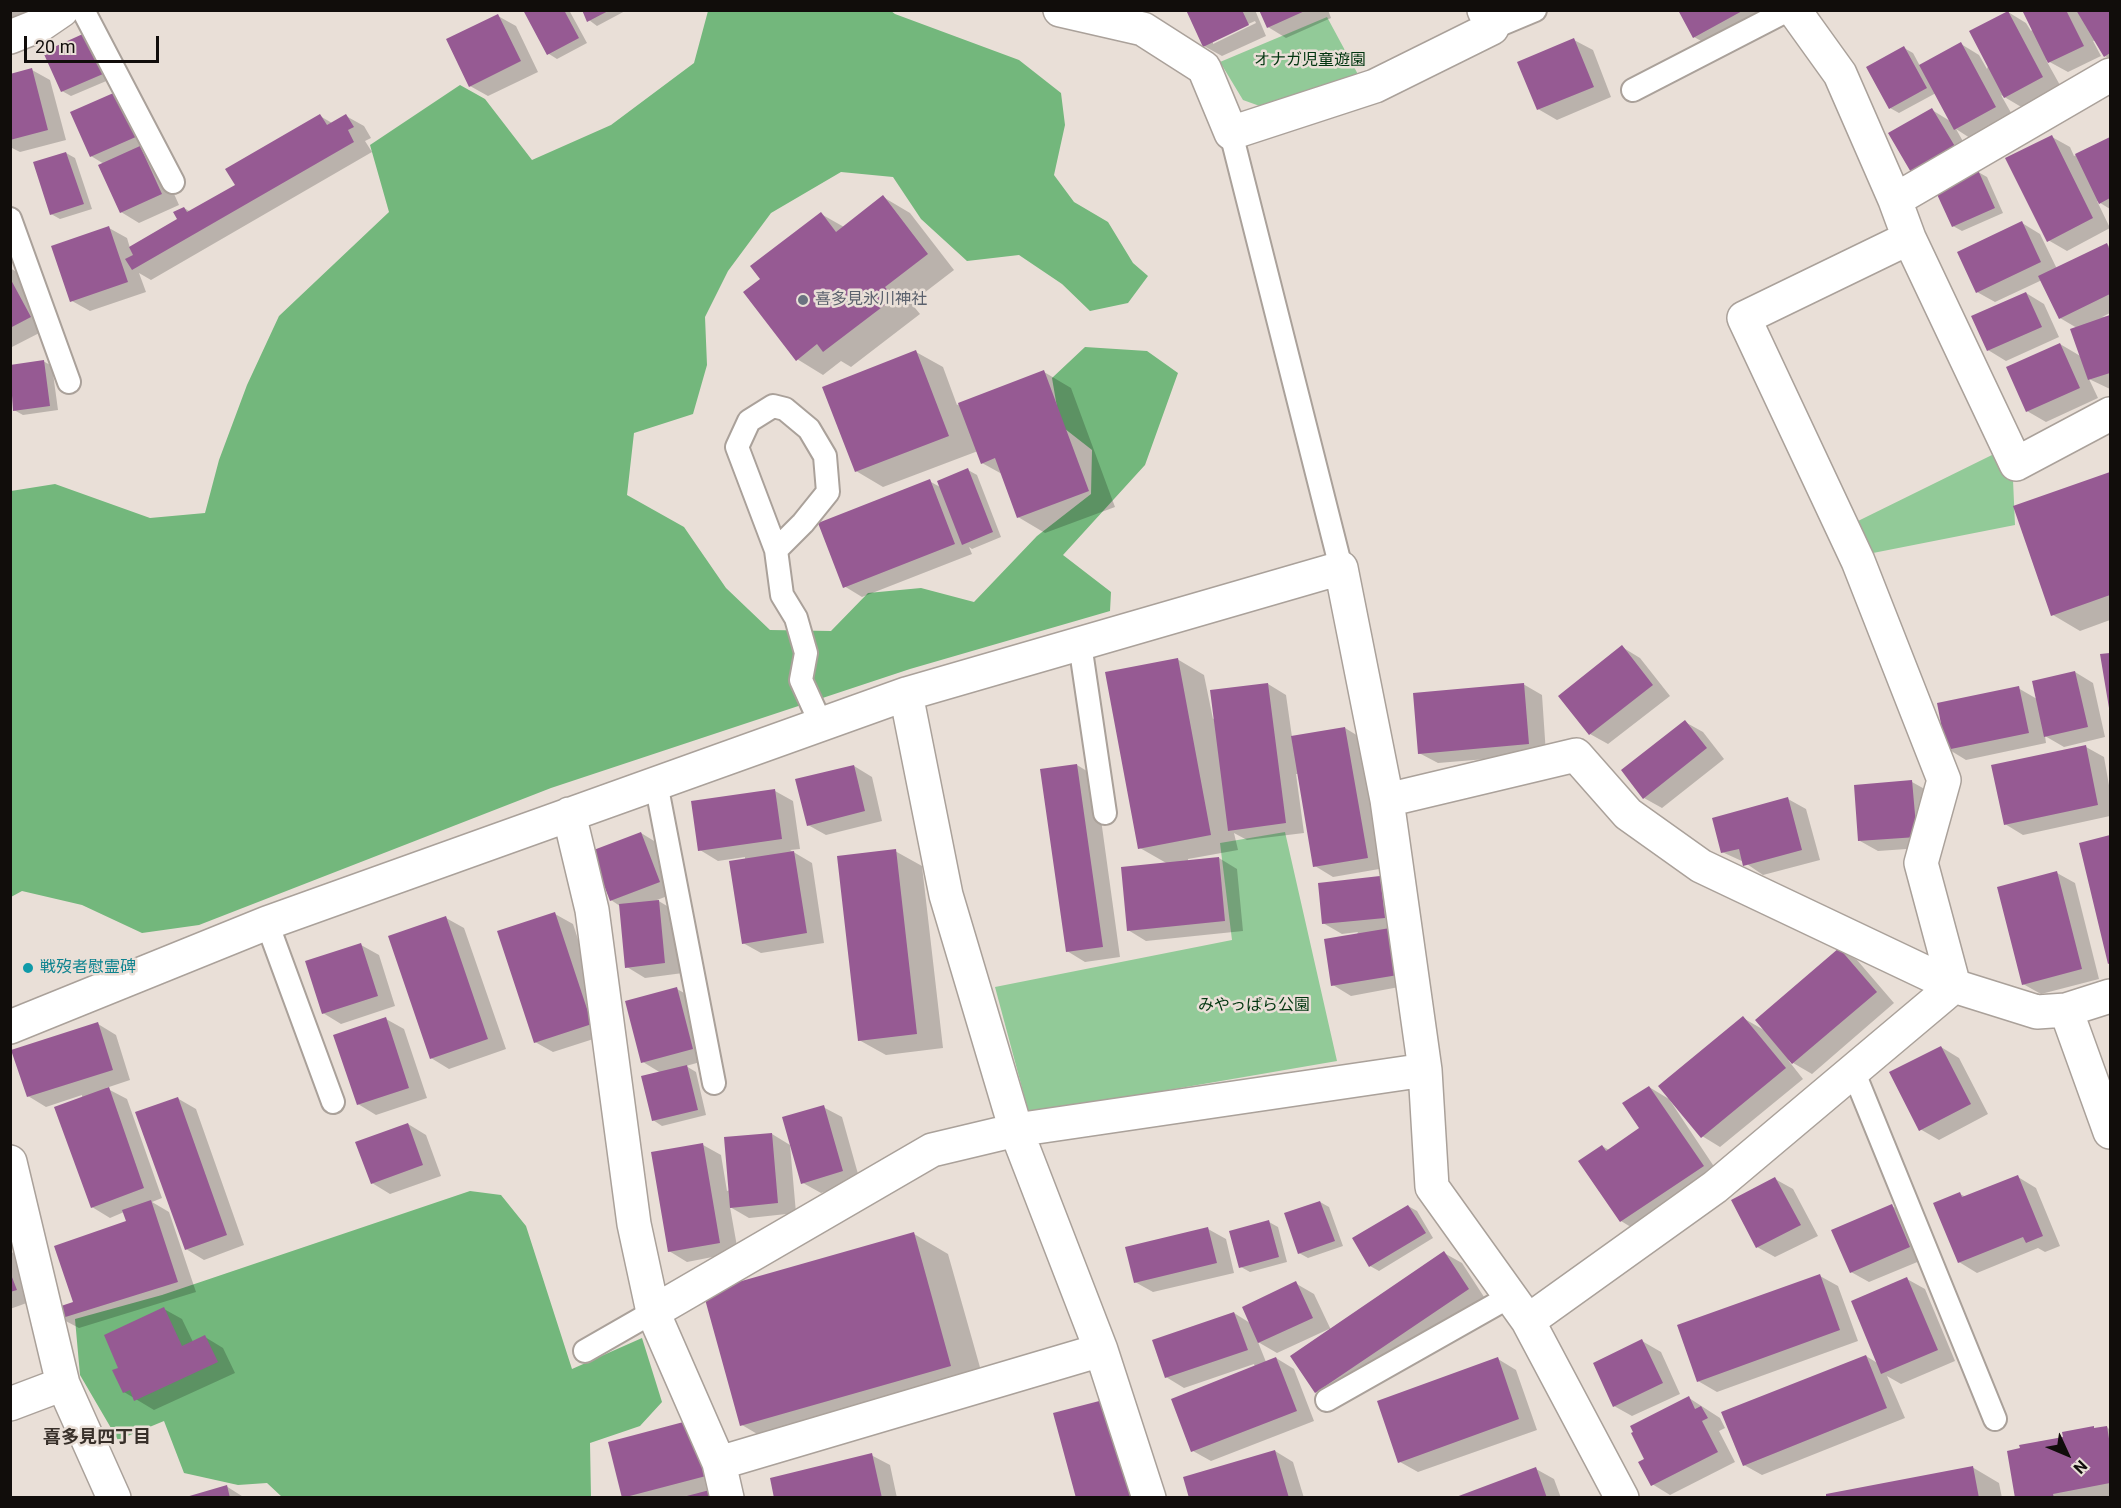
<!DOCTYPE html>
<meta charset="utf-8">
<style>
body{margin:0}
#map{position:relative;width:2121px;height:1508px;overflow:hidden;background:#e9dfd7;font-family:Roboto,sans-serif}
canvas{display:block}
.frame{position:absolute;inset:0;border:12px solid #110d0b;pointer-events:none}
.north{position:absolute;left:2037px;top:1424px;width:60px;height:60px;-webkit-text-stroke:4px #e9dfd7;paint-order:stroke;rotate:134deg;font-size:16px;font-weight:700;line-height:24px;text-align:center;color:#110d0b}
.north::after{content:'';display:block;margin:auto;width:21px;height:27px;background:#110d0b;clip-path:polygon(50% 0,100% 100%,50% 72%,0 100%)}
.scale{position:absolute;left:24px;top:36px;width:135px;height:27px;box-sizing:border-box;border:3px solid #110d0b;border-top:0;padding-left:8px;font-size:18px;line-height:21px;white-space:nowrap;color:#110d0b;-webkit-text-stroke:4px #e9dfd7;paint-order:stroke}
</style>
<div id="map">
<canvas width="2121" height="1508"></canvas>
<div class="frame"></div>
<div class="north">N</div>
<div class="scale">20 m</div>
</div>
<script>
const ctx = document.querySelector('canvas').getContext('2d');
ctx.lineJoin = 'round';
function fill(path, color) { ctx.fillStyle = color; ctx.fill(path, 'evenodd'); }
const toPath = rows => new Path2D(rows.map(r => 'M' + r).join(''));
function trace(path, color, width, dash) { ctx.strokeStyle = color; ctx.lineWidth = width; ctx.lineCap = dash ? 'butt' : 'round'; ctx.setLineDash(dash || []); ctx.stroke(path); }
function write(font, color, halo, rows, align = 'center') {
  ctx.font = font + ' Roboto,"Noto Sans JP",sans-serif'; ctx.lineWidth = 5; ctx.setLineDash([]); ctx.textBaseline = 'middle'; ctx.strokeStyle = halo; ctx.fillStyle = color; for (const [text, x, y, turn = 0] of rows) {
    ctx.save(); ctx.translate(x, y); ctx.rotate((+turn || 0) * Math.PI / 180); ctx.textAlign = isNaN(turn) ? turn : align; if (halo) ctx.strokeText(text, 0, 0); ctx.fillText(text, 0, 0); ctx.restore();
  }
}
fill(toPath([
 [1327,17,1361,80,1268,109,1243,100,1220,62],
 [1994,454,2013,480,2015,525,1873,553,1858,521],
 [1285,832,1337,1061,1029,1114,995,987,1232,940,1220,843]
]), '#92ca98');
fill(toPath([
 [708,11,891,11,895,14,1019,60,1061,93,1065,125,1054,175,1074,202,1108,222,1133,263,1148,276,1128,303,1090,311,1062,284,1019,255,967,261,921,219,893,177,841,172,771,213,728,271,705,317,707,365,693,414,634,433,627,495,684,527,726,588,770,630,831,631,868,593,921,588,974,602,1037,536,1091,494,1092,450,1060,425,1052,378,1085,347,1147,351,1178,373,1145,465,1063,555,1111,592,1110,611,910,669,551,788,199,925,142,933,82,905,22,891,11,897,11,491,55,484,150,518,205,513,219,460,247,385,279,316,389,212,370,145,460,85,485,99,532,160,611,125,694,63],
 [470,1191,501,1195,526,1226,572,1369,642,1338,662,1402,640,1426,590,1443,591,1497,282,1497,267,1483,238,1485,184,1473,164,1421,118,1440,80,1375,75,1319,162,1295]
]), '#73b77c');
fill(toPath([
 [10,10,26,10,28,22,10,25],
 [569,10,587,43,557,59,549,54,526,12],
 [583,10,627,10,597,26,589,20],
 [1188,10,1255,10,1266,36,1222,56,1204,46],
 [1255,21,1256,23,1213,44,1213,40],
 [1261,10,1328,10,1331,18,1286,38,1268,27],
 [1680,10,1775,10,1712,47,1694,37],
 [2024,10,2110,10,2110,59,2105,56,2096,40,2093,41,2101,56,2068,72,2046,60,2061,87,2023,108,2001,95,2014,118,1973,140,1956,129,1973,159,1932,183,1932,110,1950,121,1936,93,1899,113,1890,108,1904,48,1913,53,1920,66,1961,44,1979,55,1987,69,2008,12,2026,23,2031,31,2033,29],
 [498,16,516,26,538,72,488,96,470,86],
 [85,35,111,79,71,96,62,91],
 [1574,40,1593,50,1611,97,1557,120,1538,109],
 [32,70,50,80,66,140,20,152,10,147,10,76],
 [118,92,158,158,179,205,139,223,121,212,104,164,91,156],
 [320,116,332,123,346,116,364,126,371,138,365,141,372,152,151,280,139,273,146,292,90,311,72,301,109,228,127,238,130,248,179,220,184,208,191,212,237,185],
 [2052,137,2070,147,2074,156,2110,139,2110,209,2097,201,2110,228,2067,251,2048,240],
 [66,153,75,158,92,209,60,219,51,214],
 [1978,172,1987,177,2003,213,1962,231,1953,226],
 [883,197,910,213,954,270,911,303,920,314,851,367,841,361,823,375,797,359,762,279,821,214,844,227],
 [2022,223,2040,234,2057,269,2107,244,2110,247,2110,313,2102,317,2110,316,2110,389,2089,379,2098,398,2046,422,2027,411,2060,344,2082,357,2077,328,2060,318,2042,280,1995,302,1977,292],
 [10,268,20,274,49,328,10,348],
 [2026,293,2044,304,2059,337,2006,361,1988,350],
 [916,352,943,367,957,405,1044,372,1071,388,1115,507,1045,533,1018,517,1002,474,982,463,978,451,883,487,856,471],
 [43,361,52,366,58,410,23,415,14,410,10,366],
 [968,470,977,475,1001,537,972,549,969,547,972,554,862,597,844,586,929,481,942,488],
 [2110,474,2110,620,2080,631,2053,615,2015,507],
 [1622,647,1640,658,1670,696,1608,744,1590,734],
 [2110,654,2110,706,2102,656],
 [1177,659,1204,675,1213,719,1268,684,1286,695,1292,737,1345,728,1363,739,1385,868,1333,877,1315,866,1299,774,1296,774,1304,833,1247,840,1234,833,1238,850,1188,859,1188,862,1219,858,1237,869,1243,931,1146,941,1128,930,1168,864,1140,848],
 [2075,672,2093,683,2105,737,2064,747,2045,736,2046,743,1966,760,1948,749,2018,688,2037,699],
 [1523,684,1542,695,1546,754,1438,763,1419,753],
 [1685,722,1703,732,1724,759,1662,808,1644,798],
 [2086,747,2104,757,2110,791,2110,816,2023,835,2005,824],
 [1077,765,1095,776,1120,957,1085,962,1067,951],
 [854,766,872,777,882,821,826,835,808,825],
 [1912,782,1930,792,1935,847,1878,851,1860,841],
 [775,791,793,801,800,849,790,850,812,863,824,943,761,953,743,943,745,857,718,861,700,850],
 [1788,799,1806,809,1820,860,1763,875,1744,862,1722,852],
 [641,833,659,844,678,892,657,900,677,912,683,973,645,978,627,967,620,906,611,900],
 [2110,837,2110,964,2081,844],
 [895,851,922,866,943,1048,886,1055,859,1040],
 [2057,873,2075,883,2099,979,2041,994,2023,984],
 [1380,877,1398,888,1415,984,1351,996,1333,985,1358,932,1342,934,1323,923],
 [555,914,573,924,609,1034,553,1052,535,1042],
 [446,918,464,928,506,1049,449,1069,431,1058],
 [361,945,379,955,395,1006,341,1024,323,1013],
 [1839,950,1857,960,1894,1003,1812,1074,1788,1060,1803,1079,1720,1147,1702,1136,1743,1018,1764,1030],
 [677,989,695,999,711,1059,686,1066,696,1072,706,1115,662,1126,653,1120,661,1073,643,1062],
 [386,1019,404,1029,427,1098,376,1115,358,1104],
 [98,1024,116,1035,130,1080,106,1088,127,1099,162,1198,152,1202,169,1212,196,1292,79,1328,60,1318,75,1303,128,1222,124,1212,110,1218,92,1207,82,1095,46,1107,28,1096],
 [1941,1047,1959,1058,1988,1114,1939,1140,1920,1129],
 [1649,1087,1669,1099,1721,1177,1639,1232,1621,1221,1602,1146,1609,1150,1641,1128],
 [177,1098,196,1109,244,1245,204,1260,186,1249],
 [823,1107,842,1117,860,1181,821,1193,803,1183],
 [408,1124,426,1135,441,1176,390,1194,372,1183],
 [772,1134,790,1145,796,1213,749,1218,730,1207,738,1252,687,1262,669,1251,703,1145,721,1155,727,1191,730,1190],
 [2018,1177,2036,1188,2060,1246,2045,1252,2038,1248,1977,1273,1959,1262,1960,1194,1966,1197],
 [1775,1179,1793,1189,1818,1236,1775,1257,1757,1247],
 [1320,1202,1329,1207,1343,1246,1308,1258,1299,1253],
 [1408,1206,1417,1211,1433,1238,1379,1271,1370,1266],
 [1892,1206,1910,1217,1927,1258,1869,1282,1851,1272],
 [1269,1222,1278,1227,1287,1262,1250,1272,1241,1267],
 [1208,1229,1226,1239,1234,1273,1153,1292,1135,1282],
 [914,1234,948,1254,985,1385,776,1445,742,1425],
 [10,1251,18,1256,35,1300,10,1309],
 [1444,1253,1462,1263,1486,1300,1334,1403,1316,1392,1329,1329,1277,1353,1258,1342,1266,1362,1276,1358,1294,1369,1314,1421,1211,1461,1193,1451,1255,1367,1254,1364,1184,1388,1166,1377,1234,1313,1250,1323,1295,1283,1314,1294,1331,1330],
 [1820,1276,1838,1286,1858,1341,1717,1392,1698,1381],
 [1907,1279,1925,1289,1955,1361,1901,1384,1887,1376,1905,1418,1762,1475,1744,1465,1866,1356,1879,1364],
 [164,1309,182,1319,193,1342,205,1337,223,1348,235,1373,154,1410,124,1392,120,1368],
 [1642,1341,1661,1352,1680,1394,1632,1416,1614,1406],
 [1498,1359,1516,1370,1537,1430,1418,1472,1400,1462],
 [1689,1398,1720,1418,1725,1428,1719,1431,1735,1462,1670,1495,1652,1484,1646,1459],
 [691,1421,735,1498,624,1498,610,1443],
 [2107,1427,2110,1430,2110,1496,2016,1498,2065,1438],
 [1275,1451,1293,1462,1304,1498,1191,1498],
 [871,1455,890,1465,897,1498,776,1498],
 [1972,1467,1999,1483,2002,1498,1828,1498],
 [1536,1469,1554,1479,1561,1498,1460,1498],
 [226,1486,245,1498,190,1498]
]), '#0003');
fill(toPath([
 [523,10,564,10,579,38,547,55],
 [582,10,610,10,587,22],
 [1186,10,1242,10,1249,25,1203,47],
 [1259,10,1307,10,1267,28],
 [1678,10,1744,10,1693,38],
 [2022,10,2066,10,2084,46,2048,63],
 [2076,10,2110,10,2110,53,2104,57],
 [2008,11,2043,77,2004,98,1969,31],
 [498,14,521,61,469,87,446,39],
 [85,33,103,74,61,92,43,52],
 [1574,38,1594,87,1537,110,1517,62],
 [1961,42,1996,107,1954,130,1919,65],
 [1904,46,1927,88,1889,109,1866,67],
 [32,68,48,130,10,140,10,74],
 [118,91,138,136,90,157,70,112],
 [1932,108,1956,148,1912,174,1888,133],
 [320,114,327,125,346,114,354,127,348,130,354,142,132,270,125,259,133,255,129,247,177,219,173,212,184,207,187,212,235,185,225,169],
 [2052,135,2093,218,2047,242,2005,158],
 [2110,137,2110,198,2099,204,2075,154],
 [140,146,162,194,120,213,98,165],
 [66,152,84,204,50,215,33,162],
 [1978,170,1995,208,1952,227,1935,190],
 [883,195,928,254,885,287,894,298,823,352,817,344,796,361,743,292,760,279,750,266,821,212,836,232],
 [2022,221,2041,262,1976,293,1957,252],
 [109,226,128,282,70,302,51,246],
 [2107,243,2110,251,2110,294,2059,319,2038,276],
 [10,278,31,317,10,328],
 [2026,292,2042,327,1987,351,1971,316],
 [2110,315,2110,373,2088,380,2070,329],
 [2060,343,2080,388,2026,412,2006,367],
 [916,350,949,436,855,472,822,387],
 [44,360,50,406,13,411,10,365],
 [1044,370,1089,491,1017,518,995,458,981,464,958,403],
 [968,468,993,532,962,545,937,481],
 [2110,472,2110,595,2051,616,2013,506],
 [930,479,955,544,843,588,818,523],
 [1622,645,1653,685,1589,735,1558,696],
 [2110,653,2110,708,2109,708,2100,654],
 [1178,658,1211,835,1138,849,1105,672],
 [2075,671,2088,727,2044,737,2032,681],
 [1268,683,1286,823,1228,831,1210,690],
 [1524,683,1529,744,1418,754,1413,693],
 [2019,686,2029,733,1946,750,1937,703],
 [1685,720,1707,748,1643,799,1621,770],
 [1345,727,1368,858,1313,867,1291,736],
 [2086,745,2098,805,2004,825,1991,765],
 [1077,764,1103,947,1066,952,1040,769],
 [854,765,865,811,807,826,795,779],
 [1912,780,1917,837,1858,841,1854,785],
 [775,789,782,839,698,851,691,801],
 [1788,797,1802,850,1743,866,1739,849,1721,853,1712,818],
 [641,832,660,882,610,901,591,851],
 [2110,835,2110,963,2108,964,2079,843],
 [896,849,917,1034,858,1041,837,856],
 [794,851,807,933,742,944,729,861],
 [1219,857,1225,921,1127,931,1121,867],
 [2057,871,2082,969,2022,985,1997,887],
 [1380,876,1385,918,1322,924,1318,883],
 [659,900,665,963,625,968,619,904],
 [555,912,592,1024,534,1043,497,931],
 [446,916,488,1039,430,1059,388,936],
 [1390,928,1398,975,1331,986,1324,939],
 [361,943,378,996,322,1014,305,961],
 [1839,948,1877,992,1792,1064,1755,1020],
 [677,987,693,1049,641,1063,625,1001],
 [1743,1016,1786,1068,1701,1138,1658,1086],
 [386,1017,409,1088,357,1105,333,1035],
 [98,1022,113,1070,27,1097,11,1050],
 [1941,1046,1971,1104,1919,1131,1889,1072],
 [687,1065,698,1110,652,1121,641,1076],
 [1649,1086,1704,1166,1620,1222,1578,1161,1602,1145,1606,1151,1639,1128,1622,1103],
 [109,1087,144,1188,91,1208,54,1107],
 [178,1097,227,1235,185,1250,135,1112],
 [824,1105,843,1171,801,1184,782,1117],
 [408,1123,423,1165,371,1184,355,1142],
 [772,1133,778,1203,730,1208,724,1137],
 [703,1143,720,1243,668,1252,651,1152],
 [2018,1175,2043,1236,2026,1243,2023,1237,1958,1263,1933,1203,1960,1192,1962,1197],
 [1775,1177,1801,1225,1756,1248,1731,1200],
 [151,1200,178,1282,59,1319,55,1308,73,1302,54,1246,126,1221,122,1210],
 [1320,1201,1335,1241,1298,1254,1284,1213],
 [1892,1204,1910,1247,1850,1273,1831,1230],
 [1408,1205,1426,1233,1369,1267,1352,1238],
 [1269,1220,1279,1257,1239,1268,1229,1231],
 [1208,1227,1217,1263,1134,1283,1125,1247],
 [914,1232,951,1366,740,1426,703,1292],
 [1444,1251,1469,1289,1315,1393,1290,1356],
 [10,1272,17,1290,10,1292],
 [1820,1274,1840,1330,1697,1382,1677,1325],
 [1907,1277,1938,1350,1881,1374,1851,1301],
 [1296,1281,1313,1318,1258,1343,1242,1307],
 [164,1307,182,1346,205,1335,218,1362,134,1401,130,1390,123,1393,112,1370,118,1368,104,1335],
 [1234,1312,1248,1350,1165,1378,1152,1340],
 [1642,1339,1663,1383,1613,1407,1593,1363],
 [1866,1355,1887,1408,1743,1466,1721,1412],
 [1276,1357,1297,1411,1191,1452,1171,1399],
 [1498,1357,1519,1419,1398,1463,1377,1401],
 [1689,1396,1695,1409,1701,1406,1708,1418,1702,1421,1718,1452,1651,1486,1638,1462,1644,1459,1631,1433,1633,1432,1630,1426],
 [1107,1399,1133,1498,1076,1498,1053,1413],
 [691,1420,706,1476,622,1498,608,1442],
 [2094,1426,2094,1428,2107,1426,2110,1445,2110,1483,2053,1494,2054,1498,2015,1498,2007,1451,2020,1448,2019,1445,2063,1437,2062,1432],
 [1275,1450,1289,1498,1189,1498,1183,1477],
 [872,1453,882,1498,774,1498,770,1478],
 [1973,1466,1979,1498,1826,1498,1826,1494],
 [1536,1467,1547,1498,1456,1498,1456,1497],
 [227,1485,230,1498,187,1498,186,1497],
 [721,1487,723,1498,683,1498,683,1497]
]), '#965a93');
const lane = toPath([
 [83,10,173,182],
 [1492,28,1535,10],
 [1633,90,1788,10],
 [1231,133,1341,568],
 [10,219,69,382],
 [776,550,803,523,828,492,825,456,809,429,785,409,773,406,749,421,737,447,776,550,782,595,796,618,806,653,801,680,821,724],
 [1080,644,1105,813],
 [656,783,714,1083],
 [267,923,333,1102],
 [1854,1073,1995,1419],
 [585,1351,653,1312],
 [1327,1400,1509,1297]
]);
const street = toPath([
 [1060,10,1143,29,1204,68,1231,133,1375,86,1492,28,1484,10],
 [1794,10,1840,74,1895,200,1909,238,2016,464,2110,414],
 [10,37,40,25,62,10],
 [1895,200,2110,75],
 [906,694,946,895,1016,1130,1101,1350,1149,1498],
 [1387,800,1576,755,1628,814,1701,866,1954,986,2037,1012,2066,1010,2110,996],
 [569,814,592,910,634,1224,653,1312,719,1463,727,1498],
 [2066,1010,2110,1132],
 [10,1027,267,923,906,694,1341,568,1387,800,1425,1070,1432,1187,1528,1321,1622,1498],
 [10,1162,63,1384,114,1498],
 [653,1312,932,1150,1016,1130,1425,1070],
 [1528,1321,1715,1187,1954,986,1921,863,1944,780,1858,561,1744,318,1909,238],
 [10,1404,63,1384],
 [719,1463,1101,1350]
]);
trace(lane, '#aaa19a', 26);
trace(street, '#aaa19a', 36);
trace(lane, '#fff', 22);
trace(street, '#fff', 33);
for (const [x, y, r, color] of [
 [803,300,6,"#6b7280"],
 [28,968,6,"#0f9aa8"]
]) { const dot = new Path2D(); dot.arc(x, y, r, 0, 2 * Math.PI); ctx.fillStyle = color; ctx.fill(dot); trace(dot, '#e9dfd7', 2); }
write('16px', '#01350f', '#e9dfd7', [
 ["オナガ児童遊園",1310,61],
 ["みやっぱら公園",1254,1006]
]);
write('16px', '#5b616d', '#e9dfd7', [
 ["喜多見氷川神社",815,300]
], 'left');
write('16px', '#0d838f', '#e9dfd7', [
 ["戦歿者慰霊碑",40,968]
], 'left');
write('bold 18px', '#38302a', '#e9dfd7', [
 ["喜多見四丁目",97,1438]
]);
</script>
